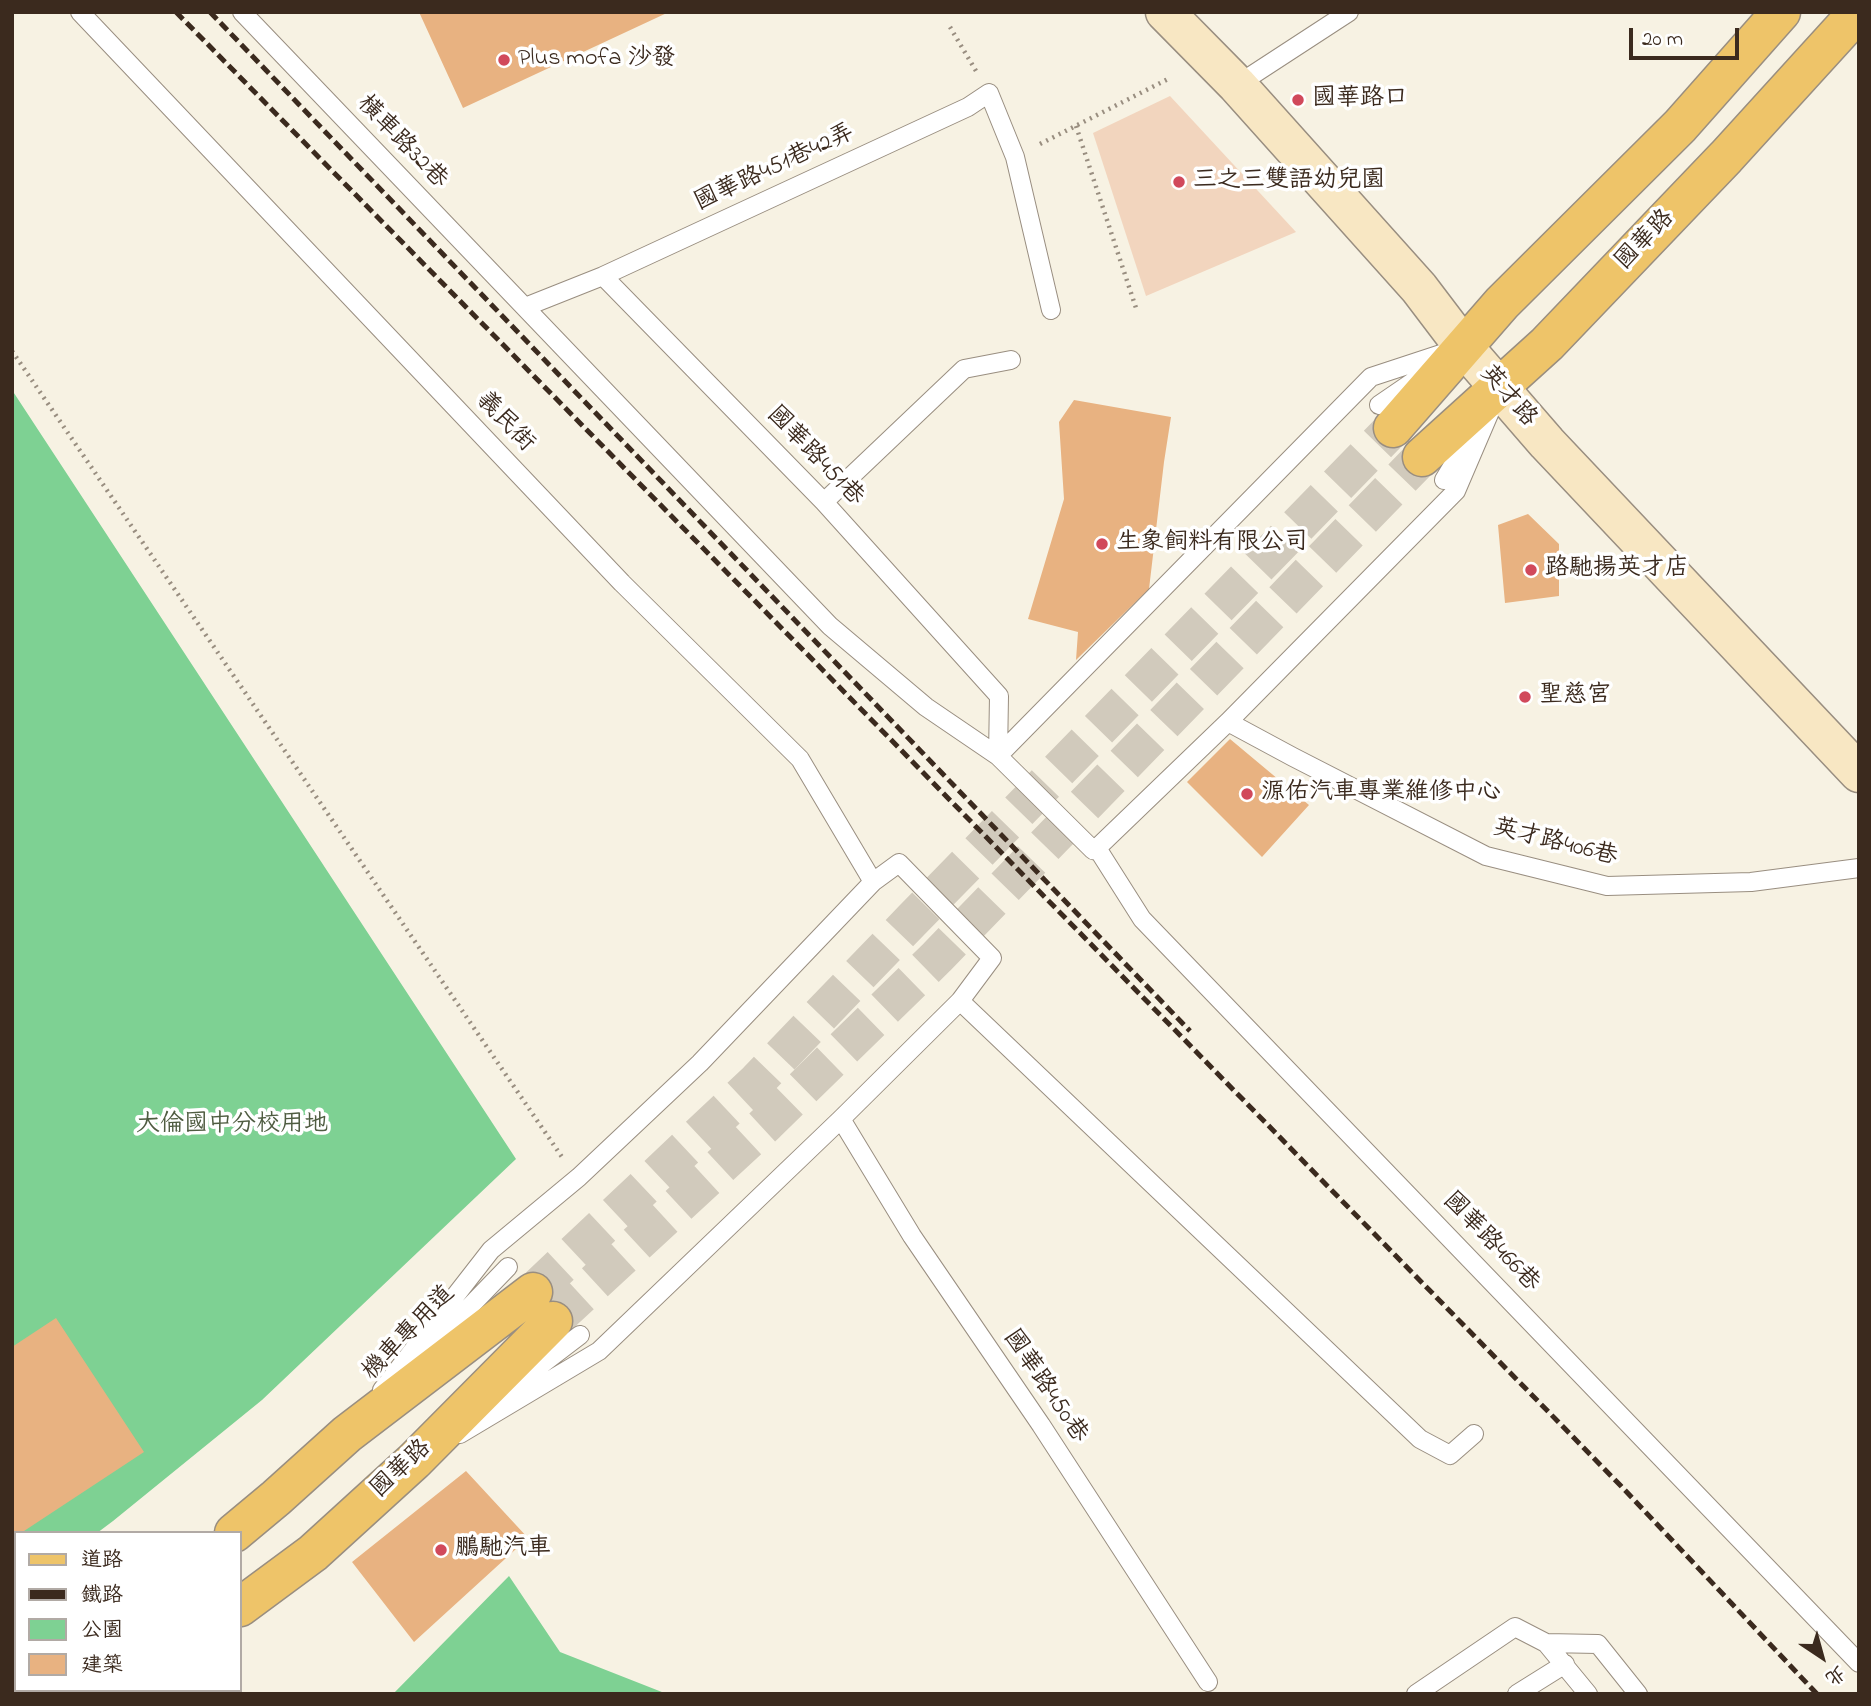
<!DOCTYPE html>
<meta charset="utf-8">
<style>
body{margin:0}
#map{position:relative;width:1871px;height:1706px;overflow:hidden;background:#f7f2e3;font-family:"Indie Flower","LXGW WenKai TC",sans-serif}
canvas{display:block}
.frame{position:absolute;inset:0;border:14px solid #3b2a1e;pointer-events:none}
.legend{position:absolute;left:14px;top:1531px;width:228px;height:161px;box-sizing:border-box;background:#fff;border:2px solid #b1aaa5;margin:0;padding:9px 12px;list-style:none;font-size:21px;color:#3b2a1e}
.legend li{display:flex;align-items:center;gap:14px;height:35px}
.legend b{width:35px;border:2px solid #b1aaa5}
.north{position:absolute;left:1787px;top:1622px;width:70px;height:70px;-webkit-text-stroke:5px #fff;paint-order:stroke;rotate:144deg;font-size:19px;font-weight:700;line-height:28px;text-align:center;color:#3b2a1e}
.north::after{content:'';display:block;margin:auto;width:24px;height:32px;background:#3b2a1e;clip-path:polygon(50% 0,100% 100%,50% 72%,0 100%)}
.scale{position:absolute;left:1629px;top:28px;width:110px;height:32px;box-sizing:border-box;border:4px solid #3b2a1e;border-top:0;padding-left:9px;font-size:21px;line-height:24px;white-space:nowrap;color:#3b2a1e;-webkit-text-stroke:5px #fff;paint-order:stroke}
</style>
<div id="map">
<canvas width="1871" height="1706"></canvas>
<div class="frame"></div>
<ul class="legend">
<li><b style="height:9px;background:#eec469"></b>道路</li>
<li><b style="height:9px;background:#3b2a1e"></b>鐵路</li>
<li><b style="height:19px;background:#7ed193"></b>公園</li>
<li><b style="height:19px;background:#e8b281"></b>建築</li>
</ul>
<div class="north">北</div>
<div class="scale">20 m</div>
</div>
<script>
const ctx = document.querySelector('canvas').getContext('2d');
ctx.lineJoin = 'round';
function fill(path, color) { ctx.fillStyle = color; ctx.fill(path, 'evenodd'); }
const toPath = rows => new Path2D(rows.map(r => 'M' + r).join(''));
function trace(path, color, width, dash) { ctx.strokeStyle = color; ctx.lineWidth = width; ctx.lineCap = dash ? 'butt' : 'round'; ctx.setLineDash(dash || []); ctx.stroke(path); }
function write(font, color, halo, rows, align = 'center') {
  ctx.font = font + ' "Indie Flower","LXGW WenKai TC",sans-serif'; ctx.lineWidth = 7; ctx.setLineDash([]); ctx.textBaseline = 'middle'; ctx.strokeStyle = halo; ctx.fillStyle = color; for (const [text, x, y, turn = 0] of rows) {
    ctx.save(); ctx.translate(x, y); ctx.rotate((+turn || 0) * Math.PI / 180); ctx.textAlign = isNaN(turn) ? turn : align; if (halo) ctx.strokeText(text, 0, 0); ctx.fillText(text, 0, 0); ctx.restore();
  }
}
fill(toPath([
 [1170,96,1296,232,1146,296,1093,133]
]), '#f2d5be');
fill(toPath([
 [12,390,516,1159,262,1400,113,1521,97,1533,16,1533,16,1590,12,1592],
 [509,1576,560,1652,667,1694,393,1694]
]), '#7ed193');
fill(toPath([
 [419,12,669,12,463,108],
 [1074,400,1171,417,1164,462,1149,589,1076,660,1078,632,1028,619,1064,499,1059,422],
 [1528,514,1559,544,1559,596,1505,603,1498,525],
 [1230,739,1309,805,1262,857,1187,782],
 [56,1318,144,1452,21,1533,16,1533,16,1536,12,1539,12,1347],
 [466,1471,528,1538,414,1642,352,1562]
]), '#e8b281');
trace(toPath([
 [533,1292,757,1081,912,920,1393,428],
 [553,1321,767,1123,937,957,1422,457]
]), '#d1cabc', 38, [38, 19]);
const lane = toPath([
 [80,12,622,583,800,759,873,882],
 [242,12,830,626,926,707,998,756,1093,850,1097,848],
 [1237,85,1349,12],
 [603,276,824,502,999,696,998,756],
 [525,307,603,276,968,107,989,93,1015,157,1051,310],
 [1379,405,1417,379],
 [1444,480,1467,442],
 [824,502,964,369,1011,360],
 [1228,722,1293,757,1486,856,1607,886,1751,882,1859,868],
 [998,756,1371,377,1450,351],
 [1097,848,1142,919,1859,1663],
 [1097,848,1228,722,1456,491,1492,407],
 [960,1001,1420,1439,1450,1455,1474,1434],
 [841,1119,912,1236,1041,1425,1208,1682],
 [420,1358,508,1267],
 [382,1390,491,1250,579,1177,700,1063,873,882,899,863,992,958,960,1001,841,1119,599,1351,460,1434],
 [504,1393,580,1335],
 [1546,1643,1598,1644,1638,1694],
 [1416,1694,1515,1627,1546,1643,1588,1694],
 [1517,1694,1565,1664]
]);
const secondary = toPath([
 [1165,12,1237,85,1419,288,1463,346,1547,443,1859,773]
]);
const primary = toPath([
 [1393,428,1502,303,1680,126,1781,12],
 [1422,457,1547,344,1726,157,1858,12],
 [234,1533,276,1498,347,1434,533,1292],
 [240,1607,313,1553,414,1461,553,1321],
 [25,1694,30,1690],
 [122,1694,127,1690]
]);
trace(lane, '#998e80', 20);
trace(secondary, '#998e80', 41);
trace(primary, '#998e80', 41);
trace(toPath([
 [950,27,976,71],
 [1076,126,1136,308],
 [1040,144,1170,78],
 [12,351,562,1157]
]), '#998e80', 4.5, [2, 5]);
trace(lane, '#fff', 18);
trace(secondary, '#f8e7c3', 38);
trace(primary, '#eec469', 38);
trace(toPath([
 [176,12,810,657,1621,1486,1817,1694],
 [210,12,1190,1031]
]), '#3b2a1e', 5, [10, 5]);
for (const [x, y, r, color] of [
 [504,60,7,"#d1495b"],
 [1298,100,7,"#d1495b"],
 [1179,182,7,"#d1495b"],
 [1102,544,7,"#d1495b"],
 [1531,570,7,"#d1495b"],
 [1525,697,7,"#d1495b"],
 [1247,794,7,"#d1495b"],
 [441,1550,7,"#d1495b"]
]) { const dot = new Path2D(); dot.arc(x, y, r, 0, 2 * Math.PI); ctx.fillStyle = color; ctx.fill(dot); trace(dot, '#fff', 2.5); }
write('24px', '#3b2a1e', '#fff', [
 ["Plus mofa 沙發",518,60],
 ["國華路口",1312,100],
 ["三之三雙語幼兒園",1193,182],
 ["生象飼料有限公司",1116,544],
 ["路馳揚英才店",1545,570],
 ["聖慈宮",1539,697],
 ["源佑汽車專業維修中心",1261,794],
 ["鵬馳汽車",455,1550]
], 'left');
write('24px', '#3b2a1e', '#fff', [
 ["橫車路32巷",401,143,46],
 ["國華路451巷42弄",775,169,-25],
 ["國華路",1646,241,-46],
 ["英才路",1507,397,49],
 ["義民街",504,423,46],
 ["國華路451巷",814,457,46],
 ["英才路406巷",1555,844,14],
 ["國華路466巷",1490,1243,46],
 ["機車專用道",410,1334,-46],
 ["國華路450巷",1044,1387,56],
 ["國華路",402,1470,-43]
]);
write('24px', '#4f5c41', '#fff', [
 ["大倫國中分校用地",232,1126]
]);
</script>
